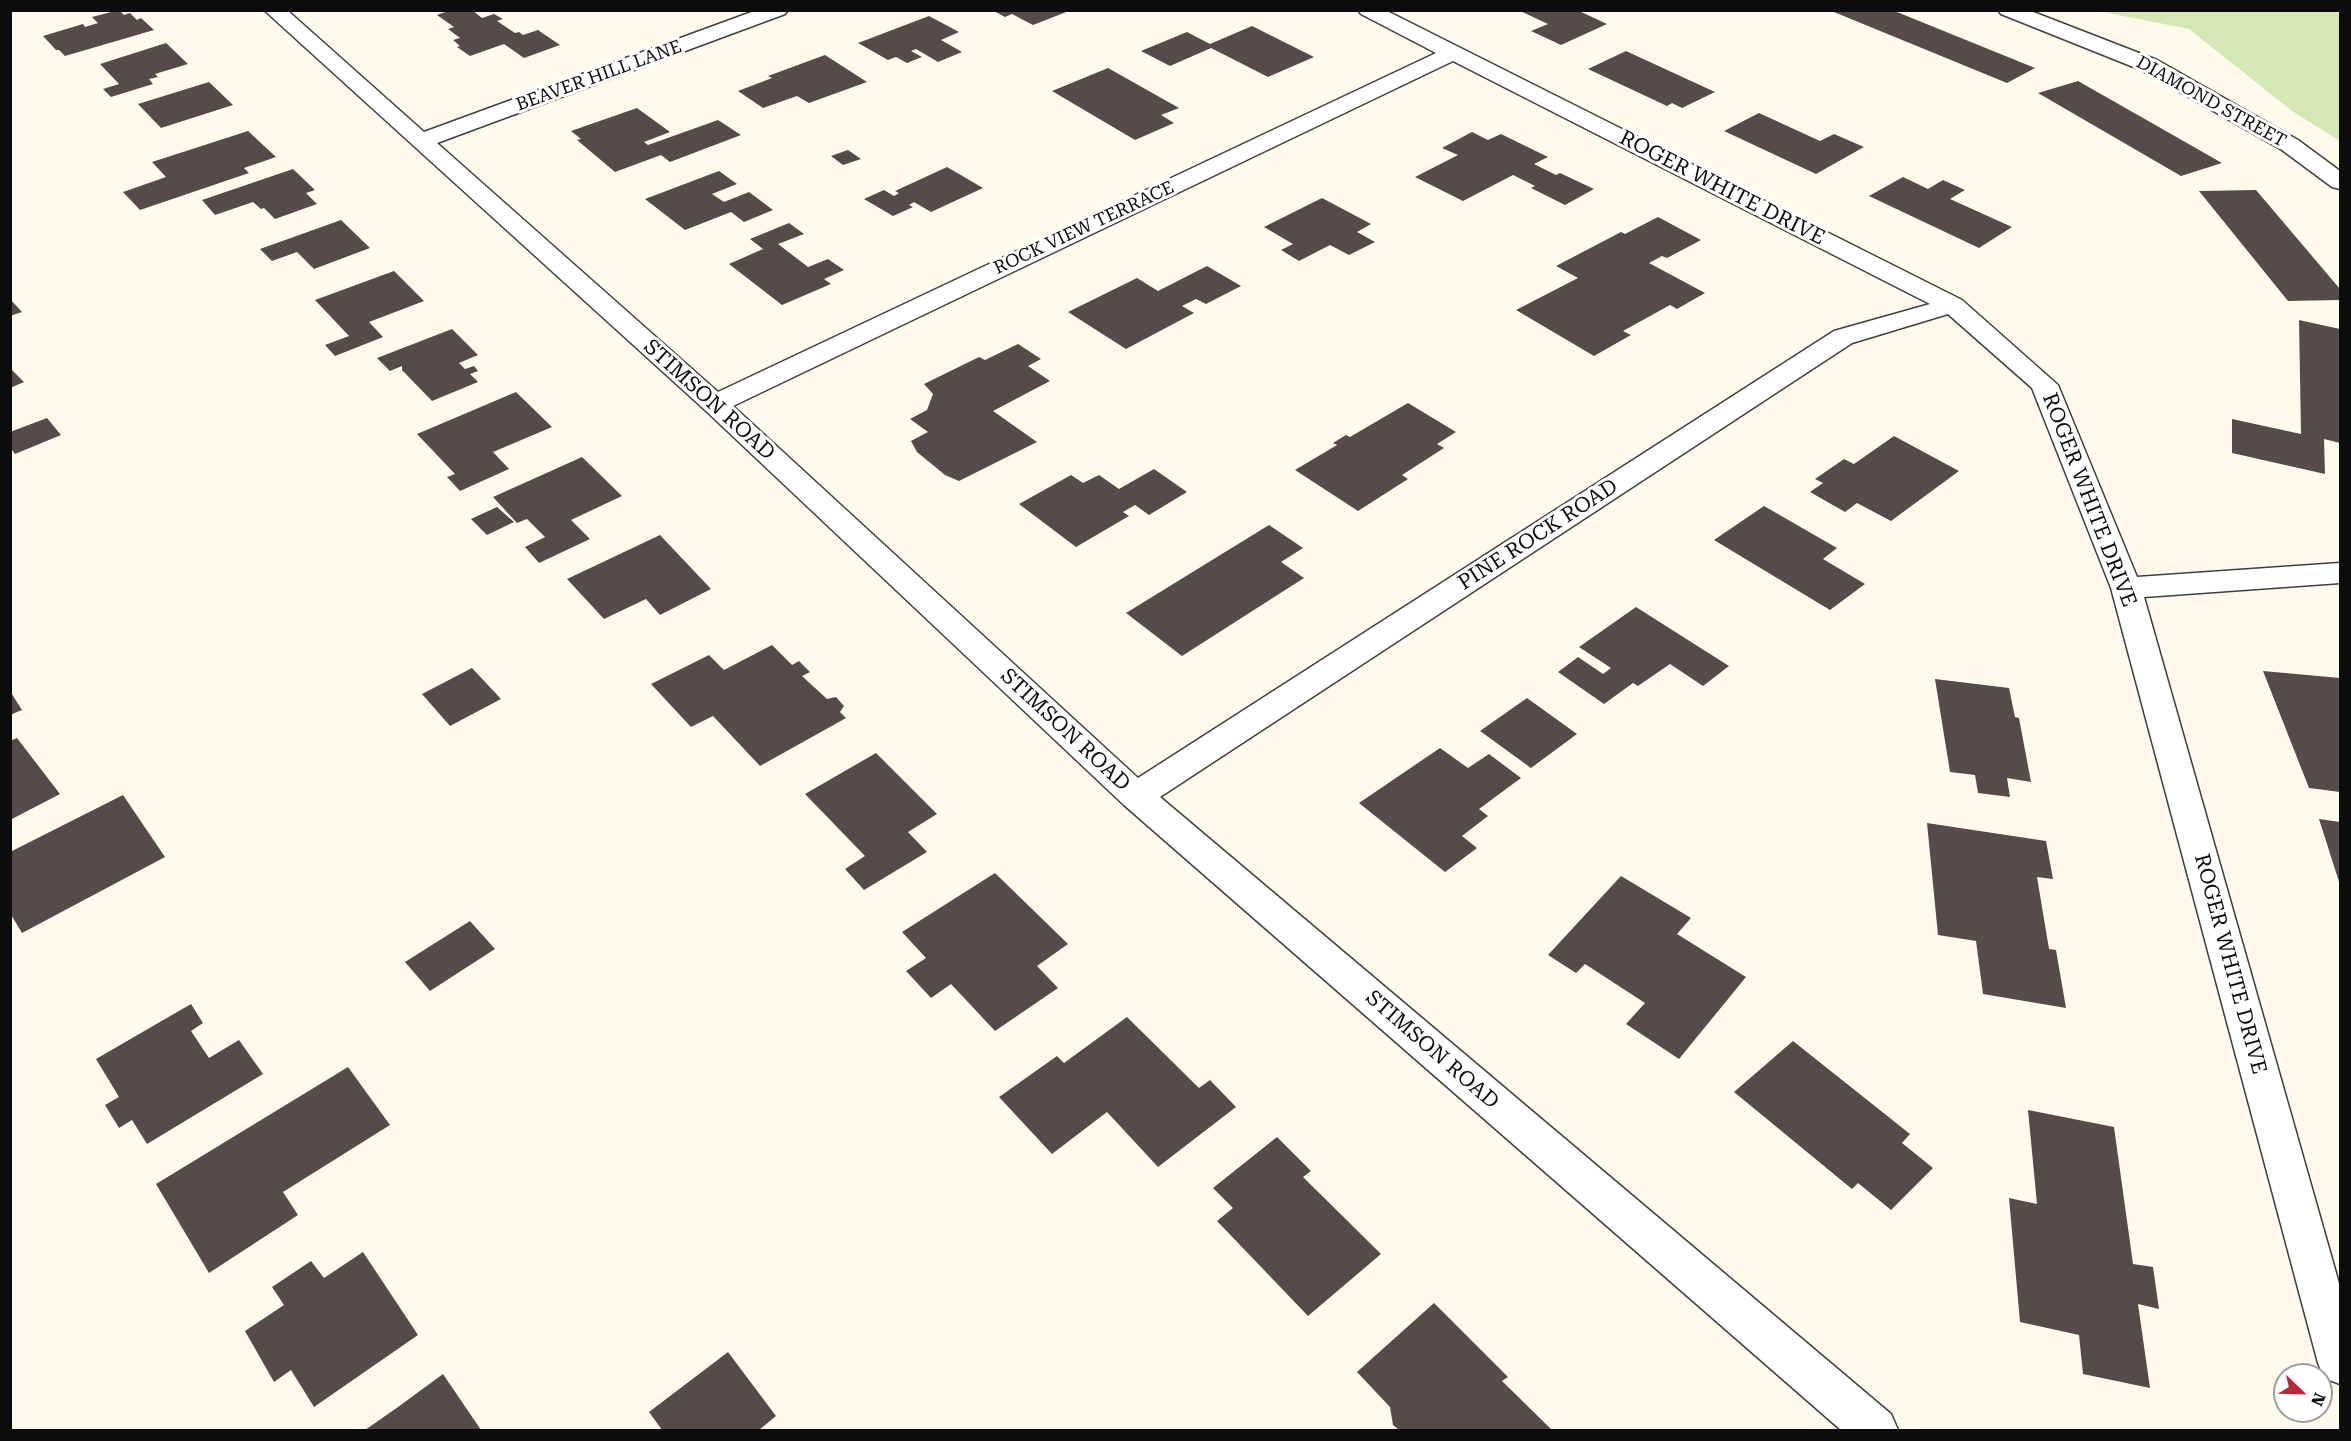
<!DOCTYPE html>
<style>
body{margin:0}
#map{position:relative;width:2351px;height:1441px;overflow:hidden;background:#fffaec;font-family:"Roboto Serif",serif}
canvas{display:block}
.frame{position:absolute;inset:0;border:12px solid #0c0c0c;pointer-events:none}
.north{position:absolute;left:2273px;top:1363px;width:60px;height:60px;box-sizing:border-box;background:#fff;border:2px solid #9e9e9e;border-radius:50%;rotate:113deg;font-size:16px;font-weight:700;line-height:24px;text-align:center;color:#0c0c0c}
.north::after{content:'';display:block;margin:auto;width:21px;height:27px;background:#bb2639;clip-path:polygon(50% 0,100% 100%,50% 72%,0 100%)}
</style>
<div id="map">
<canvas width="2351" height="1441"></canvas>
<div class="frame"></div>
<div class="north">N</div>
</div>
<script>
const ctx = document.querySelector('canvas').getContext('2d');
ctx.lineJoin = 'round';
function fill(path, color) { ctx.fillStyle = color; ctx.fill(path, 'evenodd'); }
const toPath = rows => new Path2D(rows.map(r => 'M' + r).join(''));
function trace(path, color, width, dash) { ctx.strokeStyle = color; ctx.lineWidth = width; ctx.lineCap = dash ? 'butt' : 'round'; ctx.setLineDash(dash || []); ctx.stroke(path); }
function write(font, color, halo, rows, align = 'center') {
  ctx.font = font + ' "Roboto Serif",serif'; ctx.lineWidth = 6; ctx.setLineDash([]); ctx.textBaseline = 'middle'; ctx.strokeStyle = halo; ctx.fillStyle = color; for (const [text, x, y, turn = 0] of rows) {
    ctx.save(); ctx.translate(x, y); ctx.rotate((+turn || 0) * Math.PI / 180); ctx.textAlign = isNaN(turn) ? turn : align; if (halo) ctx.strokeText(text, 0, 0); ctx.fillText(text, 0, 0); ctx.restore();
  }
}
fill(toPath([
 [2098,11,2340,11,2340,141,2292,111,2189,29]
]), '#d4e8b6');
fill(toPath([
 [119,10,124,15,130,13,137,20,141,18,154,30,65,56,59,50,56,50,43,36,83,24,85,27,98,23,92,17],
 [451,10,472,10,482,18,494,14,503,19,497,21,515,33,519,32,523,35,538,30,560,45,524,58,504,44,470,56,457,47,460,46,453,40,460,38,448,29,454,27,437,15],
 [992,10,1069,10,1069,11,1033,25,1012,14,1005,17],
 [1518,10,1577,10,1607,24,1561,45,1531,31,1548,24],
 [1829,10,1892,10,2035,68,2007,83],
 [929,16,959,32,941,40,962,52,938,62,916,49,911,51,922,57,907,63,896,57,888,60,858,43],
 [1252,26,1314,57,1268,77,1211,48,1170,66,1141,51,1187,32,1210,44],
 [166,43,188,64,155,74,158,77,149,79,153,84,111,97,103,89,119,84,100,64],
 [1626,51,1715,92,1682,108,1672,103,1667,106,1588,69],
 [825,55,867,82,809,103,797,96,763,108,738,91,772,78,768,76],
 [1108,68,1179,108,1161,115,1174,123,1135,140,1052,91],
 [2078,81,2222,163,2181,176,2038,93],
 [209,82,233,105,161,128,138,104],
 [637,108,670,132,644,142,648,145,718,120,741,135,670,162,661,155,615,172,577,140,581,139,571,131],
 [1759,113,1820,141,1834,134,1864,147,1816,174,1724,131],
 [248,131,276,157,244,168,249,173,140,210,123,192,166,177,152,162],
 [1472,132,1488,140,1501,134,1548,157,1534,164,1556,175,1560,173,1594,189,1565,205,1531,188,1535,186,1513,175,1463,201,1415,177,1458,155,1442,148],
 [848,150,861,159,843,165,831,156],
 [947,167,983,188,931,212,914,202,909,205,913,207,893,216,864,199,884,190,894,196,899,193,895,191],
 [293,169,315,190,306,193,317,204,275,219,264,208,261,209,253,202,215,215,202,200],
 [719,171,737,184,712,194,724,202,749,192,773,210,744,222,731,212,685,230,645,199],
 [1903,177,1928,189,1943,180,1965,190,1950,199,2012,227,1979,248,1869,196],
 [2256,190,2340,289,2340,300,2288,301,2199,191],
 [1322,198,1371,224,1357,232,1375,242,1349,255,1330,245,1299,261,1281,250,1293,244,1264,227],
 [1658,217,1701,240,1667,258,1662,256,1649,263,1705,293,1677,309,1670,305,1623,331,1631,335,1594,356,1516,310,1578,278,1556,266,1621,232,1625,234],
 [341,220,370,248,314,269,297,252,272,261,260,249],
 [789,223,804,234,778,244,808,267,828,259,844,270,824,279,831,284,782,305,729,264,763,249,750,239],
 [1207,266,1241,286,1206,304,1196,299,1182,306,1194,313,1126,349,1068,312,1137,278,1158,291],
 [394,271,424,301,369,322,383,337,335,356,325,345,349,336,315,300],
 [10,299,22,312,10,316],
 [2299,320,2340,329,2340,443,2324,439,2325,474,2232,453,2232,419,2301,434],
 [452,329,478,355,459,363,465,369,474,366,478,371,470,374,478,382,432,401,402,370,402,366,390,371,377,358],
 [1018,344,1041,359,1028,366,1050,381,993,411,1037,442,959,481,945,475,917,452,911,441,928,432,910,419,927,410,933,394,924,384,979,357,985,360],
 [10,368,24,382,10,388],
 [516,392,552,427,493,452,509,469,460,491,447,477,455,474,417,434],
 [1408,403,1456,432,1437,444,1444,448,1402,475,1408,479,1358,511,1295,470,1337,445,1333,443,1346,435,1350,437],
 [47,418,61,435,15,454,10,447,10,432],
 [1894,436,1959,471,1891,521,1857,503,1845,512,1810,492,1823,483,1815,479,1844,459,1854,464],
 [582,457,622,496,571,520,590,539,539,563,525,547,545,537,527,519,517,523,493,497],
 [1154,469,1187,492,1149,515,1135,505,1123,512,1129,516,1076,547,1019,504,1071,475,1083,483,1099,475,1119,489],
 [1764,506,1837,548,1823,559,1865,584,1830,610,1714,540],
 [497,507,514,522,487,535,471,519],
 [1269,525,1303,548,1281,562,1304,578,1182,656,1126,613],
 [660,535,711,589,660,615,646,599,604,619,567,579],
 [1636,607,1729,666,1703,686,1670,664,1638,686,1633,683,1604,704,1558,672,1578,657,1603,674,1611,668,1579,647],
 [772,645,792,665,799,661,810,672,802,676,827,699,836,697,844,706,840,712,846,718,760,766,713,716,691,727,651,684,709,655,724,670],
 [472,668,501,699,450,726,422,694],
 [2263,671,2340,678,2340,792,2309,788],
 [1935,679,2009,688,2015,717,2019,718,2031,782,2007,778,2010,797,1978,793,1975,775,1950,772],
 [10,691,22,710,10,715],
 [1527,698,1577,734,1531,768,1480,731],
 [17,738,60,794,10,820,10,741],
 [1440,748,1468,768,1489,754,1521,778,1479,809,1488,816,1462,836,1477,848,1445,872,1359,803],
 [876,753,937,814,908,832,927,852,864,890,845,869,865,856,805,794],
 [123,795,165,857,22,933,10,913,10,852],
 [2319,819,2340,822,2340,885],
 [1927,823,2046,841,2053,879,2037,877,2049,949,2056,950,2066,1008,1983,994,1976,941,1938,935],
 [995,873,1068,944,1037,966,1058,988,995,1031,951,984,931,998,906,971,926,958,902,932],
 [1621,876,1691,918,1677,934,1746,977,1679,1059,1626,1024,1645,1003,1585,964,1576,973,1548,955],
 [470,921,495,949,430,991,405,962],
 [191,1004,203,1023,191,1031,209,1058,239,1040,263,1074,147,1144,132,1120,119,1128,105,1105,119,1097,96,1059],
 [1127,1017,1199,1088,1210,1080,1236,1107,1158,1167,1107,1112,1052,1154,999,1097,1057,1056,1064,1063],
 [1793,1041,1910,1134,1902,1143,1933,1168,1891,1210,1858,1183,1852,1189,1734,1092],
 [348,1067,390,1125,283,1192,298,1215,209,1273,156,1184],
 [2028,1110,2114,1127,2133,1264,2153,1267,2159,1309,2138,1304,2150,1388,2083,1374,2079,1335,2020,1322,2009,1198,2037,1204],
 [1277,1137,1311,1171,1303,1177,1381,1254,1308,1316,1217,1221,1233,1208,1213,1188],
 [363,1252,418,1335,314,1407,291,1370,274,1382,245,1331,284,1305,272,1287,311,1261,324,1278],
 [1434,1303,1508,1377,1502,1381,1552,1430,1399,1430,1393,1425,1390,1407,1357,1372],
 [728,1352,776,1416,759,1430,662,1430,649,1412],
 [443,1374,481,1430,365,1430,398,1407]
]), '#554c49');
const minor = toPath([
 [264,10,287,10,424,132,757,10,788,10,785,14,437,143,718,392,1436,53,1361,14,1358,10,1385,10,1962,300,2058,385,2137,577,2340,563,2340,583,2144,597,2340,1287,2340,1384,2324,1378,2318,1363,2111,588,2032,388,1948,314,1852,343,1160,797,1891,1414,1898,1430,1841,1430,1124,805,705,410,264,10],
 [1453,61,1930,304,1834,331,1138,778,733,406,1453,61],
 [1998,10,2028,10,2157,60,2298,140,2340,171,2340,189,2332,187,2282,150,2141,70,2001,14,1998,10]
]);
trace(minor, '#3f3f3f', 3);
fill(minor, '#fff');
write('18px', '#0c0c0c', '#fff', [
 ["BEAVER HILL LANE",599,76,-20],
 ["DIAMOND STREET",2211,102,29],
 ["ROCK VIEW TERRACE",1084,228,-25]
]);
write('21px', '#0c0c0c', '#fff', [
 ["ROGER WHITE DRIVE",1722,188,27],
 ["STIMSON ROAD",709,400,42],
 ["ROGER WHITE DRIVE",2089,500,69],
 ["PINE ROCK ROAD",1538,535,-33],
 ["STIMSON ROAD",1065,730,43],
 ["ROGER WHITE DRIVE",2230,964,75],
 ["STIMSON ROAD",1432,1050,41]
]);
</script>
